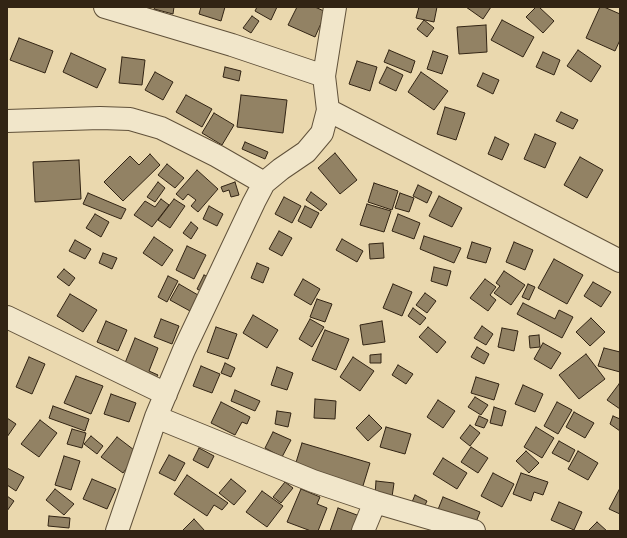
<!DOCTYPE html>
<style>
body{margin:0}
#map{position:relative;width:627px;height:538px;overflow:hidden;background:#ead8ae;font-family:"IM FELL DW Pica",serif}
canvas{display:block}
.frame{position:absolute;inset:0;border:8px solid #322414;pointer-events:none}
</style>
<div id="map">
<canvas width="627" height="538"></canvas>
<div class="frame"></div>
</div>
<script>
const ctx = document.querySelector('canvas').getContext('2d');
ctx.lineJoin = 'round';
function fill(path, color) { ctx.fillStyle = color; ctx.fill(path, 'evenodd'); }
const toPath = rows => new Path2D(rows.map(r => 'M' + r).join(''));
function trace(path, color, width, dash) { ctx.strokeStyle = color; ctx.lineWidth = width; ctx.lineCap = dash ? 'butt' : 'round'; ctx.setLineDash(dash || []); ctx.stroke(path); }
const building = toPath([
 [155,7,174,7,173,14,154,9,155,7],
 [201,7,225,7,221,21,199,14,201,7],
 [257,7,277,7,271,20,255,11,257,7],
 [297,7,315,7,326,12,315,37,288,25,297,7],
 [419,7,437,7,434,22,416,18,419,7],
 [466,7,491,7,483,19,466,7],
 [536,7,539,7,554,21,543,33,526,17,536,7],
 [600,7,604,7,620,14,620,40,615,51,586,38,600,7],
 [252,16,259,21,251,33,243,28,252,16],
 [424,20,434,28,427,37,417,29,424,20],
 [502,20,534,37,523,57,491,40,502,20],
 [486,25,487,52,459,54,457,27,486,25],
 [19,38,53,51,45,73,10,60,19,38],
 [389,50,415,61,411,73,384,62,389,50],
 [578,50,601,66,591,82,567,66,578,50],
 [433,51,448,56,442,74,427,69,433,51],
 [543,52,560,60,554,75,536,67,543,52],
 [71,53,106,69,97,88,63,72,71,53],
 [122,57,145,60,142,85,119,83,122,57],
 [357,61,377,67,370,91,349,84,357,61],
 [225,67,241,71,239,81,223,77,225,67],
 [387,67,403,75,396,91,379,83,387,67],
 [155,72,173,82,163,100,145,90,155,72],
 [421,72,448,91,434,110,408,92,421,72],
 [483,73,499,80,493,94,477,86,483,73],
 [186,95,212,109,202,127,176,112,186,95],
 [241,95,287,100,283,133,237,127,241,95],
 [445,107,465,113,456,140,437,134,445,107],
 [561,112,578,120,573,129,556,121,561,112],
 [214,113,234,125,222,145,202,133,214,113],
 [535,134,556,143,545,168,524,159,535,134],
 [495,137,509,144,502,160,488,154,495,137],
 [245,142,268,152,265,159,242,149,245,142],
 [335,153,357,180,340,194,318,168,335,153],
 [150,154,160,165,123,201,104,182,130,156,139,165,150,154],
 [580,157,603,170,587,198,564,185,580,157],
 [79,160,81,199,35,202,33,162,79,160],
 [167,164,184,178,175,188,158,175,167,164],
 [197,170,218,189,198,212,191,206,196,200,188,194,183,200,176,194,197,170],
 [158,182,165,188,155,202,147,197,158,182],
 [235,182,239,195,231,197,229,190,223,192,221,187,235,182],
 [374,183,398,191,392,210,368,202,374,183],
 [418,185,432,192,427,203,413,196,418,185],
 [311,192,327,204,321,211,306,200,311,192],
 [88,193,126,209,121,219,83,204,88,193],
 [400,193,414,198,409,212,395,208,400,193],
 [439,196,462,208,452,227,429,216,439,196],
 [284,197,301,206,292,223,275,214,284,197],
 [161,199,169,205,152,227,134,215,145,201,155,207,161,199],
 [174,199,185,206,170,228,158,220,174,199],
 [367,204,391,211,384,232,360,225,367,204],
 [209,206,223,214,217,226,203,219,209,206],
 [305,206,319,213,311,228,298,221,305,206],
 [95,214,109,222,101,237,86,228,95,214],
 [398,214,420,223,414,239,392,231,398,214],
 [191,222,198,228,191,239,183,233,191,222],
 [279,231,292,238,282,256,269,249,279,231],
 [424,236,461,248,454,263,420,249,424,236],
 [154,237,173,250,162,266,143,253,154,237],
 [342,239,363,251,357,262,336,250,342,239],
 [75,240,91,249,85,259,69,251,75,240],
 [472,242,491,248,486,263,467,258,472,242],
 [514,242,533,250,525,270,506,262,514,242],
 [383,243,384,258,370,259,369,244,383,243],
 [187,246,206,255,194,279,176,270,187,246],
 [103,253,117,258,112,269,99,263,103,253],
 [554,259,583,275,567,304,538,288,554,259],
 [257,263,269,268,263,283,251,278,257,263],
 [434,267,451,271,447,286,431,281,434,267],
 [64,269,75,278,69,286,57,277,64,269],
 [504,271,525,285,511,305,494,293,500,286,496,283,504,271],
 [204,275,214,280,207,294,197,289,204,275],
 [168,276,178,281,167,302,158,297,168,276],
 [303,279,320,289,311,305,294,295,303,279],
 [485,279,496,287,490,295,496,300,488,311,470,298,485,279],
 [593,282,611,292,601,307,584,296,593,282],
 [179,284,198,295,190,311,170,300,179,284],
 [393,284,412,292,402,316,383,308,393,284],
 [528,284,535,287,529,300,522,297,528,284],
 [425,293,436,301,427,313,416,305,425,293],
 [70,294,97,310,83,332,57,316,70,294],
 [317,299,332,304,325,322,310,317,317,299],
 [523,303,555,319,559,310,573,317,562,338,517,314,523,303],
 [413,308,426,318,420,325,408,316,413,308],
 [253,315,278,330,267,348,243,333,253,315],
 [591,318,605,332,590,346,576,332,591,318],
 [161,319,179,326,172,344,154,337,161,319],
 [310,319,324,327,312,347,299,339,310,319],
 [106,321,127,330,118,351,97,342,106,321],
 [382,321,385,342,363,345,360,325,382,321],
 [482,326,493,334,486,345,474,338,482,326],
 [216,327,237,334,228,359,207,352,216,327],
 [428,327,446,342,437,353,419,337,428,327],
 [502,328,518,331,514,351,498,347,502,328],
 [325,330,349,339,336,370,312,360,325,330],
 [539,335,540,347,530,348,529,336,539,335],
 [135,338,158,348,149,371,158,375,156,378,123,368,135,338],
 [543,343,561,353,551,369,534,359,543,343],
 [477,347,489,354,484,364,471,357,477,347],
 [604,348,620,352,620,372,598,366,604,348],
 [381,354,381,363,370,363,370,355,381,354],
 [586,354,605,379,579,399,559,375,586,354],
 [29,357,45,364,32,394,16,387,29,357],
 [353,357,374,371,360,391,340,377,353,357],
 [225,363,235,368,231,377,221,373,225,363],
 [398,365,413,374,406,384,392,375,398,365],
 [201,366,220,374,212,393,193,386,201,366],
 [277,367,293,373,287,390,271,385,277,367],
 [76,376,103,386,91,414,64,403,76,376],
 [476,377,499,384,494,400,471,393,476,377],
 [619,384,620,385,620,409,607,400,619,384],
 [523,385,543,394,535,412,515,404,523,385],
 [235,390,260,401,255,411,231,401,235,390],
 [111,394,136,403,129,422,104,414,111,394],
 [475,397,488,405,481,415,468,407,475,397],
 [315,399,336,401,335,419,314,418,315,399],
 [438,400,455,411,443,428,427,417,438,400],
 [221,402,250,417,247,424,242,422,235,435,211,423,221,402],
 [557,402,572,410,558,434,544,426,557,402],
 [53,406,89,419,85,431,49,418,53,406],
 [494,407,506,411,502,426,490,423,494,407],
 [277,411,291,413,288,427,275,424,277,411],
 [574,412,594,423,585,438,566,427,574,412],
 [369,415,382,428,368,441,356,428,369,415],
 [479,416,488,420,484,428,475,425,479,416],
 [613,416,620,419,620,431,610,424,613,416],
 [7,418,16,424,7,437,7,418],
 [40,420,57,433,39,457,21,444,40,420],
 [470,425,480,433,470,446,460,438,470,425],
 [386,427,411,434,405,454,380,447,386,427],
 [536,427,554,438,542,458,524,447,536,427],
 [72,429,86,433,82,448,67,444,72,429],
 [273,432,291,440,282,457,265,448,273,432],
 [91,436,103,446,97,454,84,444,91,436],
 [117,437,138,453,123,473,101,457,117,437],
 [559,441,575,450,569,462,552,453,559,441],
 [302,443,370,463,362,489,294,469,302,443],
 [471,447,488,458,478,473,461,462,471,447],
 [199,448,214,456,208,468,193,460,199,448],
 [526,451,539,463,529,473,516,461,526,451],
 [578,451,598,463,588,480,568,469,578,451],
 [169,455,185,463,175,481,159,473,169,455],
 [64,456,80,461,71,490,55,485,64,456],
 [443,458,467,473,457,489,433,474,443,458],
 [7,468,24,477,16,491,7,485,7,468],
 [493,473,514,484,502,507,481,496,493,473],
 [521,473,548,482,543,495,534,492,531,501,513,494,521,473],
 [187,475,228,503,222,510,214,505,207,516,174,494,187,475],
 [92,479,116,489,107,509,83,499,92,479],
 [231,479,246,491,234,505,219,493,231,479],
 [376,481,394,483,392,497,375,495,376,481],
 [285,482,293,488,281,503,273,497,285,482],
 [620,488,620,514,609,509,620,488],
 [55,489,74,504,64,515,46,500,55,489],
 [301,489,320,497,317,504,327,508,318,531,311,531,287,522,301,489],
 [262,491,283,506,267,527,246,512,262,491],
 [415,495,427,501,424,507,412,502,415,495],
 [7,496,14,501,7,511,7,496],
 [443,497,480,512,474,527,437,512,443,497],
 [559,502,582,512,574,530,551,520,559,502],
 [338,508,365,518,360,531,330,531,338,508],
 [49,516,70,518,69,528,48,526,49,516],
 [194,519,205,531,182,531,194,519],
 [597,522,607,531,588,531,597,522]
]);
fill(building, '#928264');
trace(building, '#322414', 1);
const minor = toPath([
 [105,7,232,45,324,76],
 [328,110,620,261],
 [7,121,100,118,130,119,161,128,217,156,264,183],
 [7,317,166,394],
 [156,417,313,481,375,502,474,531],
 [117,531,156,417,184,350,254,202,264,183,281,169,306,152,322,133,328,110,324,76,335,7],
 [363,531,375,502]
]);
trace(minor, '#60513a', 24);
trace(minor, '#f1e6ca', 22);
</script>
